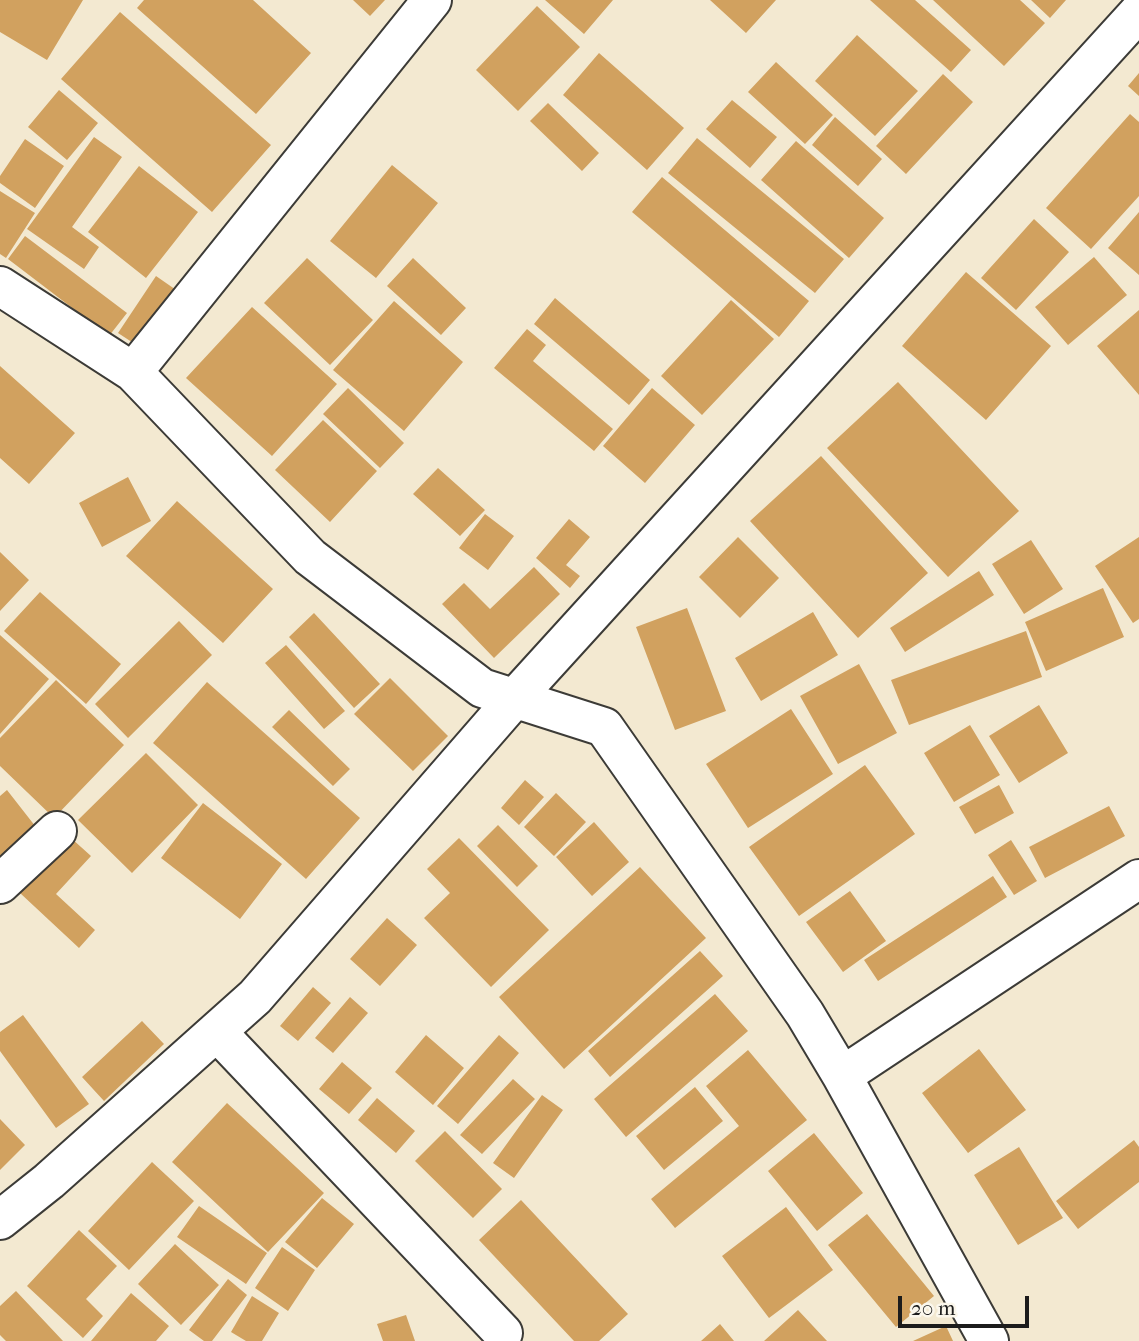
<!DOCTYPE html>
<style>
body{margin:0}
#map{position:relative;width:1139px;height:1341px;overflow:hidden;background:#f3e9d1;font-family:"IM FELL French Canon",serif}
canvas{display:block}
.scale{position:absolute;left:898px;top:1296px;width:131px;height:32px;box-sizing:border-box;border:4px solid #1c1c1c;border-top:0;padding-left:9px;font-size:21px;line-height:24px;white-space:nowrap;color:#1c1c1c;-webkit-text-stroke:5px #fbf7ec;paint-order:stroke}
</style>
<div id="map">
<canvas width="1139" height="1341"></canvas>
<div class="scale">20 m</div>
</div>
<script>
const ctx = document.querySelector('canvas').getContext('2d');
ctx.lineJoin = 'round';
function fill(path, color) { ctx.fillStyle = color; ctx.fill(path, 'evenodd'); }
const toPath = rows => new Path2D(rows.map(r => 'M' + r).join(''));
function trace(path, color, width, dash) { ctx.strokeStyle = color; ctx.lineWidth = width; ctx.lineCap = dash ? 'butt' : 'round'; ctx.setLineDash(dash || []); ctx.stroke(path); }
fill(toPath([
 [0,0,83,0,47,60,0,32],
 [144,0,253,0,311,53,256,114,137,8],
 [353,0,385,0,370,16],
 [545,0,613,0,584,34],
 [710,0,776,0,746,33],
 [870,0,915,0,971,50,951,72],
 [933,0,1020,0,1045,23,1004,66],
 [1031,0,1066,0,1050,18],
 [537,6,580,47,518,111,476,70],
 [120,12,271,145,212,212,61,79],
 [857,35,918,91,875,136,815,81],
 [599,53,684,128,647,170,563,95],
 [776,62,833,115,805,144,748,92],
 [1139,73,1139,96,1128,86],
 [943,74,973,102,906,174,876,146],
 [59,90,98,123,67,160,28,127],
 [732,100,777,137,750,168,706,129],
 [548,103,599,153,582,171,530,121],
 [1130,114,1139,122,1139,196,1091,249,1046,208],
 [835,117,882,159,858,186,812,145],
 [94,137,122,157,72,227,99,247,84,269,27,229],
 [697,138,844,259,815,293,668,173],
 [25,139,64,166,35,208,0,183,0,176],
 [796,141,884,218,849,258,761,180],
 [392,165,438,203,376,278,330,241],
 [139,166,198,212,146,278,88,232],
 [662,177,809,301,779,337,632,212],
 [0,191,35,213,6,258,0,254],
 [1139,212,1139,275,1108,248],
 [1034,219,1069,252,1016,310,981,278],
 [25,236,127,313,109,336,8,259],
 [1094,257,1127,295,1068,345,1035,307],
 [307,258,373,320,330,365,264,303],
 [413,258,466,308,441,335,387,286],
 [966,272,1051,346,986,420,902,346],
 [156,276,179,292,141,348,118,333],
 [555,298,650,380,629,405,534,324],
 [731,300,774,339,702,415,661,376],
 [394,301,463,362,404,431,333,370],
 [252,307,337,384,272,456,186,378],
 [1139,310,1139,395,1097,346],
 [527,329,546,345,533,361,613,429,594,451,494,368],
 [0,366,75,433,29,484,0,458],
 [898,382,1019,511,948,577,827,448],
 [348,388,404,443,380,468,323,414],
 [652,388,695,425,645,483,603,446],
 [323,420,377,471,330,522,275,470],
 [821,456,928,573,858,638,750,521],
 [438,468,485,510,460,536,413,494],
 [128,477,151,521,102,547,79,503],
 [177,501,273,589,223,643,126,556],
 [485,514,514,536,488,570,459,548],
 [569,519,590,537,566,565,580,576,570,588,536,558],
 [738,537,779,578,740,618,699,577],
 [1139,537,1139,619,1133,623,1095,566],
 [1031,540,1063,589,1024,614,992,564],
 [0,552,29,580,0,611],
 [534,567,560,594,494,658,442,604,464,583,490,609],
 [979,571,994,595,905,652,890,628],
 [1103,588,1124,637,1046,671,1025,622],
 [40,592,121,664,86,704,4,631],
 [687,608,726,711,675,730,636,627],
 [813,612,838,655,761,701,735,658],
 [314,613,380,684,354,708,289,637],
 [179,621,212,655,128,738,95,704],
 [1026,631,1042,677,909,725,891,680],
 [0,635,49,679,0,734],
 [286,645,345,711,324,729,265,663],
 [859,664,897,733,838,764,800,696],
 [390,678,448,736,413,771,354,714],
 [56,680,124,745,54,818,0,766,0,738],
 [207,682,360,818,306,879,153,743],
 [1039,705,1068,753,1019,783,989,736],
 [791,709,833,774,748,828,706,764],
 [289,710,350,769,333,786,272,727],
 [970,725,1000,775,954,802,924,753],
 [146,753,198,805,132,873,78,820],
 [865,765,915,834,799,916,749,847],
 [525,780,544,797,519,825,501,808],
 [999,785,1014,813,975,834,959,807],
 [7,790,39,831,0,862,0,796],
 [556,793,586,822,554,856,524,827],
 [203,803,282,864,240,919,161,858],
 [1109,806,1125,836,1045,878,1029,847],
 [594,822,629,862,592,896,556,857],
 [498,825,538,866,517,887,477,846],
 [71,838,91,856,56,894,95,930,79,948,20,893],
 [459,838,549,930,491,987,424,918,450,893,427,869],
 [1011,840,1037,881,1014,895,988,855],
 [640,867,706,938,564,1069,499,997],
 [993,876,1007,897,878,981,864,960],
 [850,891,886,941,843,972,806,922],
 [387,918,417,945,380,986,350,959],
 [700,951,723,976,610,1077,588,1051],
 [313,987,331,1003,298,1041,280,1026],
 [715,994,748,1031,626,1137,594,1099],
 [350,997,368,1013,333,1053,315,1038],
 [23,1015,89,1104,56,1128,0,1051,0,1032],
 [142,1021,164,1044,104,1101,82,1077],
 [426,1035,464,1068,433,1105,395,1072],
 [499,1035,519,1053,458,1124,437,1106],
 [979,1049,1026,1110,968,1153,922,1093],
 [748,1050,807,1120,675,1228,651,1199,739,1126,706,1086],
 [342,1062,372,1088,349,1114,319,1089],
 [513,1079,535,1099,482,1154,460,1135],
 [695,1087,723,1121,664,1170,636,1136],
 [542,1095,563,1110,514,1178,493,1163],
 [377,1098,415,1131,396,1153,358,1120],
 [227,1103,324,1193,268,1252,172,1162],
 [0,1119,25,1145,0,1170],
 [445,1131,502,1189,473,1218,415,1161],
 [814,1133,863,1193,817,1231,768,1171],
 [1134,1140,1139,1147,1139,1182,1078,1229,1056,1201],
 [1019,1147,1063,1218,1018,1245,974,1175],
 [152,1162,194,1201,129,1270,88,1231],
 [322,1198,354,1224,317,1268,285,1242],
 [521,1200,628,1314,599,1341,574,1341,479,1240],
 [199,1206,267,1253,246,1284,177,1237],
 [786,1207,833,1270,769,1318,722,1256],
 [867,1214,934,1296,896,1327,828,1245],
 [79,1230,117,1266,86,1299,103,1316,83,1338,27,1286],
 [175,1244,219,1285,181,1325,138,1284],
 [282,1247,315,1270,288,1311,255,1288],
 [228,1279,247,1295,212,1341,204,1341,189,1330],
 [16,1291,63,1341,6,1341,0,1335,0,1306],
 [131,1293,169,1326,156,1341,91,1341],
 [252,1296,279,1313,262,1341,246,1341,231,1332],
 [798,1310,827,1341,764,1341],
 [406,1315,415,1341,383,1341,377,1324],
 [720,1324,734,1341,701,1341],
 [946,1326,953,1341,913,1341]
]), '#d1a15f');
const minor = toPath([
 [0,286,133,372,310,557,482,688,604,727,805,1014,842,1076,989,1341],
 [133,372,432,0],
 [0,884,57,831],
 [217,1032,503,1333],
 [842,1076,1139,879],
 [0,1220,49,1181,255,997,515,698,1139,12]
]);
trace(minor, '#3c3b37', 42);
trace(minor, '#fff', 38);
</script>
